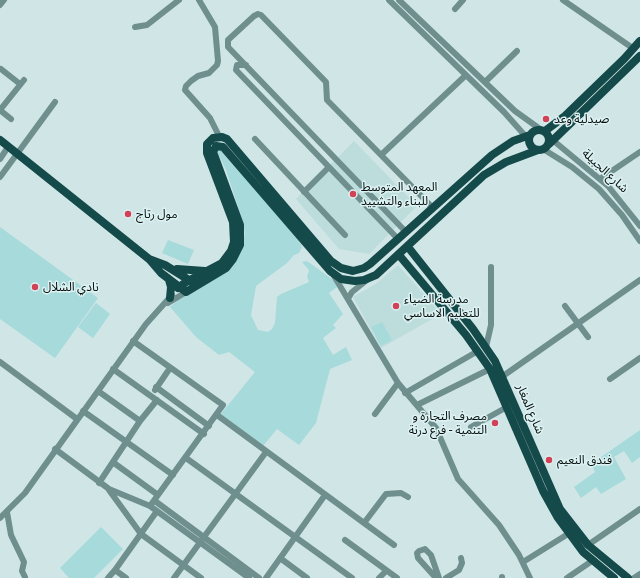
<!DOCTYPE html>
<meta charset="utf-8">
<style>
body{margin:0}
canvas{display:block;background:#d0e5e5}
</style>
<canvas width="640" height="578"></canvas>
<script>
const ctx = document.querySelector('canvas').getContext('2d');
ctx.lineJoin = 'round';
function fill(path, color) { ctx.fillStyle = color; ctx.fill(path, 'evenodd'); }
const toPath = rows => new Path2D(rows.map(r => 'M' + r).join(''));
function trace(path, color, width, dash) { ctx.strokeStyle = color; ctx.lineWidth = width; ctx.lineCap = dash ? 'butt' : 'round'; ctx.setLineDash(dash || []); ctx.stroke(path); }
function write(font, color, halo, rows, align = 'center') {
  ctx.font = font + ' Literata,"Noto Sans Arabic",serif'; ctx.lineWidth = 3; ctx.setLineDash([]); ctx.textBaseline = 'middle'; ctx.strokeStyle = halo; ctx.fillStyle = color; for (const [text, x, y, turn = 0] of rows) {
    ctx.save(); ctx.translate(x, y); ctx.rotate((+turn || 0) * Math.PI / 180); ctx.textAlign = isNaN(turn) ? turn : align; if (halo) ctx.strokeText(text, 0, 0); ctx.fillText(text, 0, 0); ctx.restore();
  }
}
fill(toPath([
 [354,141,417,206,369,254,339,249,296,199],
 [398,265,441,314,381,348,353,297,377,283]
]), '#bddddd');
fill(toPath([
 [219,146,300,242,302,247,299,253,294,255,287,263,256,286,251,315,258,330,268,332,272,329,275,323,277,297,281,294,309,282,307,277,309,270,302,262,306,261,310,263,333,280,337,287,329,293,343,314,333,325,336,328,323,338,333,355,346,347,352,360,330,369,316,423,299,445,277,429,263,446,220,415,255,372,229,352,219,355,196,337,170,307,243,242,245,233,242,219,226,170,216,150],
 [0,227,98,298,55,358,0,319],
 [168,240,194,250,188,264,162,253],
 [96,303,110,314,93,338,78,327],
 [382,322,392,340,381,346,371,327],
 [640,430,640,457,632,463,624,451,614,457,626,479,601,494,596,487,581,498,574,487,595,472,591,464],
 [101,527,123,549,94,578,69,578,60,568]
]), '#a7dadb');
trace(toPath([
 [199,0,215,27,218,61,217,65,209,73,198,76,191,81,186,86,185,90,210,118,219,136],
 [389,0,504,112,528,139],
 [399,0,515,111,540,129],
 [563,0,634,49],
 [0,5,4,0],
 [455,9,463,0],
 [135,27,147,25,179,0],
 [246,65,237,65,236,70,398,239],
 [1,69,20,84],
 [485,82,517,51],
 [0,110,24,80],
 [0,110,11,119],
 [549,137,608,186,640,226],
 [255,139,345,235],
 [543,149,572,167,599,189,622,215,640,241],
 [381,155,466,75],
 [0,159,8,147],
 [0,177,55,102],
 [600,179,640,152],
 [304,192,329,167],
 [406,232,228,47,228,40,254,16,258,14,261,15,326,82,327,100,433,208],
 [334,276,398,383,436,428,458,479,499,525,519,555,530,578],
 [349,297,352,292,367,280],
 [168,303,186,292],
 [565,306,588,337],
 [133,341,223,405,150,506],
 [486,347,491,325,491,267],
 [0,362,77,419],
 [113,369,204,434],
 [503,376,640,280],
 [610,379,640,358],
 [156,387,209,426],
 [155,390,170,368],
 [98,391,140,421],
 [405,393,478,351],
 [417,405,490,369],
 [83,411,173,475],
 [375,414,398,383],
 [217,415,394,545],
 [471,427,507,407],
 [55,449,109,489,150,506,249,578],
 [186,458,352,578],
 [114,463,158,495],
 [99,483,140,421,157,400],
 [109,490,141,534,201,578],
 [155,501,259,578],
 [7,512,11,535,24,562,22,571,25,577],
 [0,518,25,493,146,324,172,295],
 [364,523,386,494,401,493,408,497],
 [345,540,397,578],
 [588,545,640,509],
 [280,558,307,578],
 [523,562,568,534],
 [502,577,502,578],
 [108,578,115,570],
 [126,578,115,570,157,511],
 [174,578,266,452],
 [266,578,325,495],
 [379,578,386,571],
 [436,578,418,558,417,553,419,551,425,549,431,555,439,578],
 [446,578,459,570,462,563,461,558],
 [567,578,592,561],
 [634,578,640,574]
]), '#6f8f8f', 6);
trace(toPath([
 '529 140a10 10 0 1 1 20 0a10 10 0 1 1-20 0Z',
 [545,131,565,116,624,59,640,41],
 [0,140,149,259,161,273,186,292,226,268,233,259,240,245,240,225,213,152,216,146,223,147,330,271,341,279,355,281,364,280,376,275,484,175,506,162,538,150],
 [549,144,640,56],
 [408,247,473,329,495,361,560,509,588,545,628,578],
 [399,255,466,335,490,369,543,491,558,518,583,552,614,578],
 [149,259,165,265,192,282],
 [177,269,205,271],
 [169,280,171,287,170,298],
 [178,288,186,282,222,263,231,251,234,242,233,222,207,153,207,144,213,138,222,137,227,139,331,261,341,268,353,271,364,268,370,264,492,155,513,141,530,135]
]), '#154a4b', 8);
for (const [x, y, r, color] of [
 [546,119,4,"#d24256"],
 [353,194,4,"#d24256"],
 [128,214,4,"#d24256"],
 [35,287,4,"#d24256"],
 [396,306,4,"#d24256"],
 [495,423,4,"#d24256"],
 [549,460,4,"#d24256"]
]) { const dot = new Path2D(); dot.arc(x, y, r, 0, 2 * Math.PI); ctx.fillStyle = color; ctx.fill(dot); trace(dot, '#ddf3f3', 1.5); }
write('12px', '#060d0d', '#ddf3f3', [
 ["صيدلية وعد",554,119],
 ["المعهد المتوسط",361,187],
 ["للبناء والتشييد",361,201],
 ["مول رتاج",136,214],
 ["نادي الشلال",43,287],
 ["مدرسة الضياء",404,299],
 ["للتعليم الاساسي",404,313],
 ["مصرف التجارة و",487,416,"right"],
 ["التنمية - فرع درنة",487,430,"right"],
 ["فندق النعيم",557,460]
], 'left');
write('12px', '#060d0d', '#ddf3f3', [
 ["شارع الجبيلة",605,171,43],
 ["شارع المغار",530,409,67]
]);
</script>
